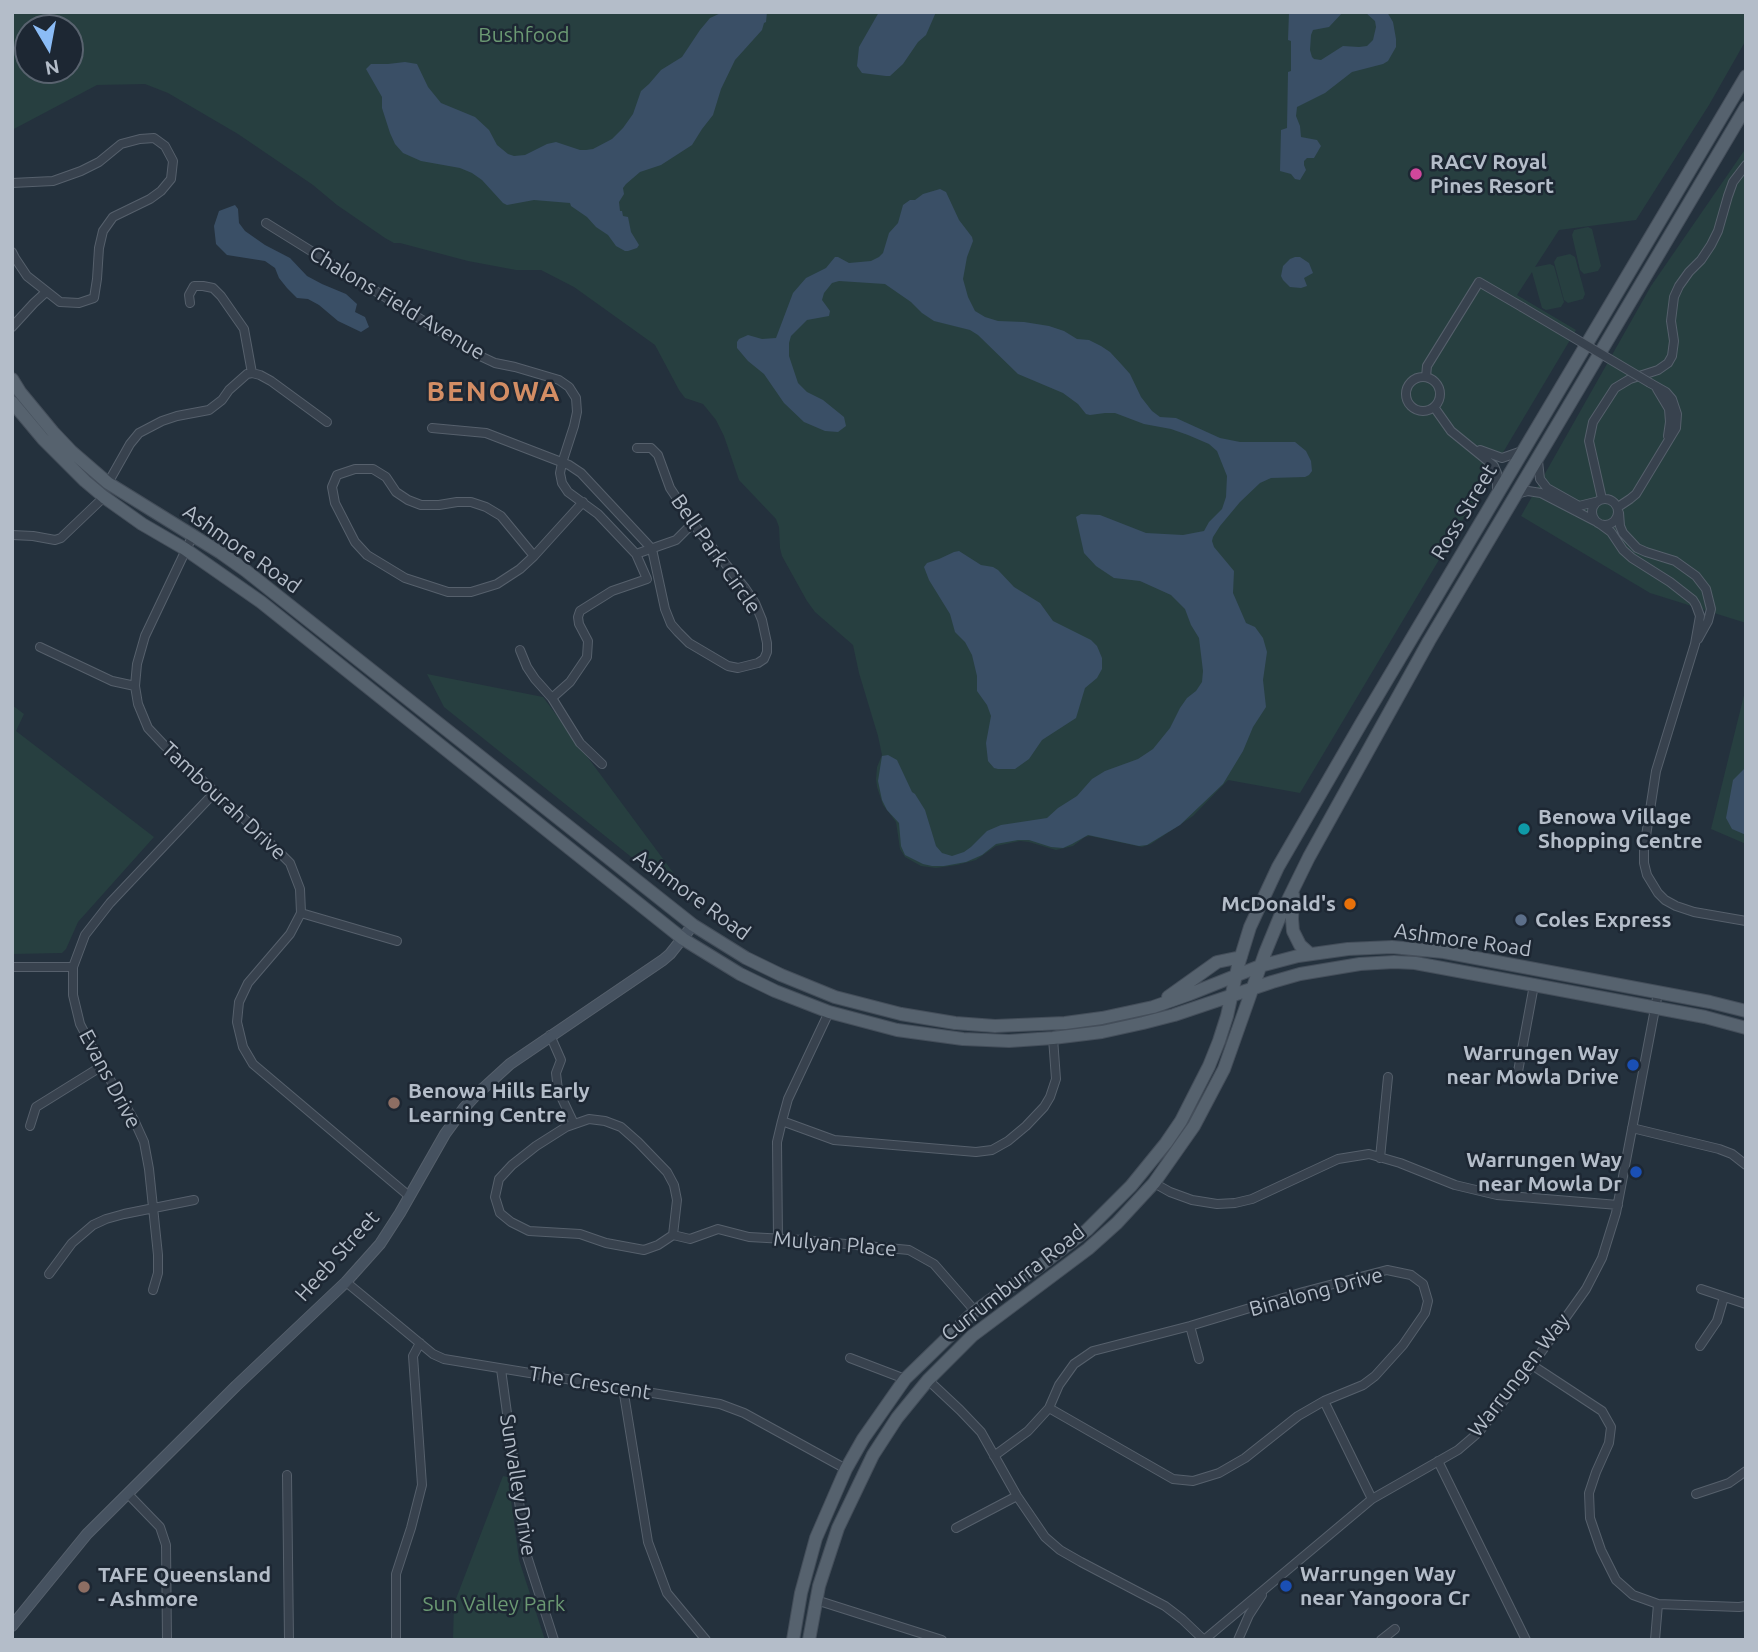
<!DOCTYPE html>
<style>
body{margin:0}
#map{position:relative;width:1758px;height:1652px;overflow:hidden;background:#24313d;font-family:Ubuntu,sans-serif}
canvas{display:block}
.frame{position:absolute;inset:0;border:14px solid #b4bdc9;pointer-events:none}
.north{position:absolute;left:14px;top:14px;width:70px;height:70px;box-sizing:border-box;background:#1d2733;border:2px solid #59636f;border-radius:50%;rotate:170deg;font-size:19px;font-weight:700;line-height:28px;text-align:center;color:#b4bdc9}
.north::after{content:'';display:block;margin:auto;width:24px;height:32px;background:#8bbcf6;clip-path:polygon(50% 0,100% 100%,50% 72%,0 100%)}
</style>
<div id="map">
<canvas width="1758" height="1652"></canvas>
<div class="frame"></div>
<div class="north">N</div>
</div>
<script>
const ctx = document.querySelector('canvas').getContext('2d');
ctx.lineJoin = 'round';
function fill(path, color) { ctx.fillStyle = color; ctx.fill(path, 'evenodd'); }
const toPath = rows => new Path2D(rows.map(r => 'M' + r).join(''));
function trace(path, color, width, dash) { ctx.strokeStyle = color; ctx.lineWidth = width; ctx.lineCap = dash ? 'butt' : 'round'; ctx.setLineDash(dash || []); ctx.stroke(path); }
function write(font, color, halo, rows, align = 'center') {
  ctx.font = font + ' Ubuntu,sans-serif'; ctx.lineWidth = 5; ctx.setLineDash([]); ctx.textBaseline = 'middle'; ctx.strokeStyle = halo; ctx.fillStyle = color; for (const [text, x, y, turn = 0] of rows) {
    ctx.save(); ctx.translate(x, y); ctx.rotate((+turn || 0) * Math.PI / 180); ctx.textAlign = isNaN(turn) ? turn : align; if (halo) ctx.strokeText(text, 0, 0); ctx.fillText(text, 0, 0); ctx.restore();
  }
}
fill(toPath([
 [12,12,1746,12,1746,40,1709,105,1636,220,1559,230,1535,267,1550,264,1554,266,1564,302,1561,307,1546,310,1542,308,1532,272,1517,295,1576,330,1300,793,1228,780,1193,816,1151,844,1142,847,1090,836,1085,837,1073,846,1056,850,1029,842,1020,841,996,846,976,860,957,865,936,868,921,866,905,857,900,849,896,822,883,805,877,787,876,779,877,767,882,755,878,736,859,673,853,645,815,612,807,601,782,556,780,548,779,527,776,519,739,480,724,436,716,420,703,404,685,398,679,390,655,345,574,287,541,270,516,270,468,261,400,243,394,243,385,238,337,205,313,185,238,134,168,93,145,84,97,85,12,130],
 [28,28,70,28,70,70,28,70],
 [1746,148,1746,623,1650,593,1521,516,1651,286],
 [1588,227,1592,229,1601,266,1598,271,1584,274,1580,270,1572,235,1574,230],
 [1570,254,1575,257,1585,294,1583,299,1568,303,1564,300,1554,262,1557,257],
 [427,674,543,697,695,902,680,896,444,707],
 [1746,687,1746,844,1711,829],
 [12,705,24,714,16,731,154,837,78,922,66,949,62,953,12,954],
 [503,1476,508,1477,519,1560,545,1640,453,1640,454,1604]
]), '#273f40');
fill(toPath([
 [723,12,767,12,766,22,764,23,762,30,735,60,721,89,713,115,702,129,692,145,661,165,640,172,626,184,623,188,624,194,619,202,620,211,622,211,623,216,628,217,631,232,639,245,637,248,628,251,625,251,616,246,608,235,596,227,587,217,571,206,570,203,534,200,507,205,503,203,482,180,472,173,460,168,421,161,403,153,395,144,390,133,382,108,382,97,366,69,371,64,388,64,405,62,417,64,428,87,441,103,475,117,489,130,497,145,508,154,514,156,525,155,547,144,556,142,580,150,586,150,593,149,612,139,623,128,633,114,641,91,649,84,661,70,682,57,700,30,710,18],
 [879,12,936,12,926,35,918,42,903,64,890,76,886,76,862,73,857,66,859,47],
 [1289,12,1343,12,1329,27,1313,30,1311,35,1310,50,1312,57,1314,59,1321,60,1343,46,1359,47,1367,46,1373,40,1376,27,1375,21,1365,12,1387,12,1393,22,1396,39,1396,47,1388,61,1383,64,1352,72,1325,93,1297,107,1296,116,1300,126,1301,137,1317,140,1321,146,1314,158,1307,158,1304,161,1304,165,1306,170,1300,180,1295,179,1291,174,1280,171,1281,130,1287,128,1288,72,1291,71,1291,41,1288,40],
 [940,189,946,192,959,220,972,237,973,241,967,257,963,279,968,297,975,311,985,317,998,321,1024,322,1049,326,1064,331,1077,339,1089,340,1101,346,1110,352,1122,365,1130,374,1141,397,1152,411,1160,417,1176,418,1220,438,1240,442,1295,442,1306,451,1311,461,1312,471,1309,475,1305,477,1271,478,1260,483,1240,502,1220,526,1213,537,1212,541,1214,547,1234,571,1233,593,1246,623,1255,627,1263,638,1267,652,1263,680,1266,707,1253,727,1243,751,1223,784,1180,825,1147,845,1139,846,1088,835,1072,844,1063,848,1051,847,1029,840,1018,840,996,844,982,855,966,862,944,866,932,866,923,864,905,855,901,846,899,823,887,810,882,800,878,781,882,756,888,755,897,760,912,792,915,794,925,810,936,846,942,853,952,856,964,852,971,847,987,831,1001,825,1047,818,1058,808,1077,796,1092,779,1105,771,1138,759,1153,749,1170,728,1180,708,1187,698,1196,691,1202,682,1203,671,1199,638,1191,625,1185,609,1171,595,1140,581,1114,578,1096,566,1084,553,1076,517,1081,514,1100,515,1146,533,1183,535,1204,531,1209,522,1222,509,1226,497,1227,476,1217,451,1209,444,1188,435,1171,429,1144,424,1115,413,1105,413,1090,415,1086,414,1078,404,1063,393,1018,374,978,335,970,330,934,321,922,313,911,302,885,284,839,281,832,283,824,293,822,300,830,311,829,316,807,320,791,336,789,343,789,356,798,383,807,392,823,400,844,417,846,426,838,432,825,431,804,422,784,403,764,374,748,361,737,348,737,342,739,339,748,335,762,339,776,338,793,293,806,278,826,268,835,257,838,257,849,263,871,261,879,257,883,253,889,233,898,223,903,205,910,200,915,200,923,194],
 [235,205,238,209,239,223,245,231,265,245,290,258,307,276,322,284,346,294,357,304,355,312,365,317,369,327,361,332,338,321,319,305,308,299,297,298,287,288,279,278,275,268,265,261,227,255,216,244,214,226,219,211],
 [1295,257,1300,257,1309,263,1313,273,1304,278,1307,286,1301,288,1290,287,1283,280,1281,276,1283,266,1290,259],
 [959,551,981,565,993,567,998,570,1014,587,1040,603,1053,621,1091,640,1097,646,1102,658,1102,669,1097,678,1085,688,1076,718,1042,740,1029,759,1015,769,998,769,994,768,988,761,986,743,991,716,987,705,977,691,977,676,972,655,965,642,955,632,950,614,929,580,924,567,927,563,939,559,954,552],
 [1746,767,1746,835,1732,829,1726,818,1733,780]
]), '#3a4f66');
const street = toPath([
 [12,183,53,181,81,171,99,162,121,144,140,139,154,138,165,146,173,161,171,179,161,191,150,199,113,217,103,231,99,248,97,279,94,298,79,303,60,302,27,276,15,258,12,252],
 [266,223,480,356,495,363,515,367,559,380,569,387,576,398,577,412,574,426,562,463,560,473,562,483,568,492,598,514,636,554,647,579,612,591,580,611,578,617,579,624,588,641,587,657,570,682,552,698],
 [190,303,189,295,194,286,203,286,213,288,221,296,244,329,252,373],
 [12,327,34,303,46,292],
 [252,373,260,375,271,381,327,422],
 [1426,377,1427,366,1479,282,1522,307],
 '1406 394a17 17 0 1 1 34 0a17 17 0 1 1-34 0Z',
 [1657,389,1669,409,1670,422,1668,436],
 [1434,407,1451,431,1494,466,1497,473,1497,493],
 [432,428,486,433,569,465,581,473,652,549,665,609,671,624,678,632,689,643,728,666,738,668,758,663,764,659,767,652,767,643,762,620,755,603,745,588,698,530,670,488,658,455,651,448,637,448],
 [1480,450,1502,458,1522,451],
 [1538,461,1540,479,1547,488,1579,506,1595,502],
 [108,483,130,444,139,433,162,421,177,416,209,410,222,400,229,390,247,374,252,373],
 [1516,494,1528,491,1541,493,1595,521],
 '1592 512a13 13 0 1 1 26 0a13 13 0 1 1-26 0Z',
 [1602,499,1589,441,1593,422,1615,388,1630,379,1658,370,1668,363,1672,356,1674,341,1671,321,1674,297,1679,286,1689,272,1701,260,1711,245,1718,231,1728,196,1733,182,1746,165],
 [1618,507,1630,499,1636,494,1676,428,1677,414,1672,399,1666,392,1650,383],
 [1619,513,1620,526,1623,533,1637,548,1646,552,1675,561,1696,576,1706,589,1711,609,1708,621,1698,639],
 [1600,524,1611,532,1623,550,1632,558,1670,582,1693,600,1696,605,1700,616,1695,644,1656,771,1644,849,1644,863,1647,875,1658,893,1665,900,1676,906,1694,912,1746,921],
 [12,535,33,536,55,540,61,538,104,497],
 [193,535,145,636,137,664,135,686,138,704,148,728,164,745,267,840,290,863,300,889,301,913,290,934,248,983,239,1002,237,1022,243,1047,253,1064,409,1196],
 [636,554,676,540,693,523],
 [534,556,501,516,486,507,471,502,457,502,439,505,421,505,408,500,396,492,386,477,373,469,355,469,337,475,332,487,335,503,355,542,367,555,405,578,448,592,471,592,497,584,520,569,534,556,583,502],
 [40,647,112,681,135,686],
 [520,650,527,667,535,679,552,698,580,743,602,764],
 [301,913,397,941],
 [12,967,73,967],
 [550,1035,561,1060,556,1073,558,1090,574,1124],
 [1517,1077,1534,985],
 [782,1121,834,1140,976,1152,992,1150,1008,1141,1026,1126,1044,1107,1050,1097,1056,1079,1053,1038],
 [30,1126,36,1107,102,1066],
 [1632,1128,1719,1149,1732,1154,1746,1165],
 [1380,1158,1388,1077],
 [1154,1183,1170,1192,1192,1200,1217,1204,1235,1203,1252,1199,1338,1159,1369,1154,1400,1163,1455,1185,1497,1195,1618,1205],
 [673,1235,677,1200,674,1185,667,1172,638,1142,621,1127,605,1121,589,1119,566,1127,536,1146,512,1165,499,1179,495,1197,500,1213,511,1222,529,1231,580,1234,606,1243,644,1250,658,1245,673,1235,690,1239,718,1229,749,1237,803,1240,909,1250,934,1264,975,1311],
 [778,1239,777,1142,782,1121,788,1099,829,1012],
 [49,1274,72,1243,93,1225,106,1219,124,1214,194,1200],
 [346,1282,433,1354,444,1359,720,1404,744,1413,846,1469],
 [1701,1289,1746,1304],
 [153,1290,158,1273,158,1255,149,1169,144,1142,134,1120,102,1066,80,1024,73,995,73,967,85,935,110,903,214,793],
 [1190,1326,1199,1359],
 [1700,1346,1717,1321,1724,1297],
 [850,1358,905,1379],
 [1532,1365,1602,1411,1611,1427,1609,1443,1596,1472,1589,1493,1590,1518,1601,1550,1616,1580,1633,1595,1658,1604,1739,1607,1746,1606],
 [501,1369,526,1553,554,1640],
 [928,1380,960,1410,981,1432,1017,1496,1045,1537,1060,1550,1081,1562,1165,1606,1182,1619,1204,1640],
 [623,1388,648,1542,667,1593,706,1640],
 [1324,1401,1372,1499],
 [994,1456,1028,1431,1049,1408,1173,1479,1193,1481,1219,1473,1245,1458,1298,1416,1324,1401,1363,1385,1375,1376,1403,1345,1425,1313,1428,1301,1423,1284,1411,1275,1387,1270,1303,1292,1190,1326,1093,1351,1074,1364,1059,1385,1049,1408],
 [1438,1461,1526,1640],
 [287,1475,289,1640],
 [128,1494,160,1527,166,1545,167,1640],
 [1696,1494,1729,1483,1746,1471],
 [956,1528,1017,1496],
 [816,1600,942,1640],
 [396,1640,396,1574,411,1528,422,1485,413,1356,420,1343],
 [1204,1640,1372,1499,1458,1450,1479,1432,1532,1365,1586,1289,1602,1258,1616,1213,1658,993],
 [1238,1640,1249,1615,1262,1595],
 [1381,1640,1395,1629],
 [1655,1640,1658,1604]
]);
const secondary = toPath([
 [12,1626,87,1534,236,1386,346,1282,380,1244,400,1213,445,1134,464,1108,476,1095,510,1064,663,960,670,954,693,925]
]);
const primary = toPath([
 [12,379,20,392,53,432,71,451,108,483,221,553,245,570,693,925,746,958,781,975,835,997,901,1014,955,1023,995,1026,1065,1023,1102,1018,1153,1007,1190,994,1260,966,1298,956,1348,949,1392,947,1444,952,1710,1002,1746,1011],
 [12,402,43,439,85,481,104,497,142,524,185,549,261,602,683,939,740,974,775,991,829,1012,897,1030,963,1039,1009,1041,1053,1038,1102,1032,1143,1023,1174,1015,1272,982,1300,974,1360,964,1394,962,1415,963,1534,985,1705,1017,1746,1028],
 [1293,895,1292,919,1293,931,1300,945,1310,954],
 [1168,997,1217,962,1241,957],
 [793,1640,801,1593,816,1538,846,1469,863,1439,905,1379,975,1311,1037,1268,1087,1230,1131,1186,1166,1143,1181,1121,1209,1066,1219,1041,1227,1016,1238,966,1250,927,1278,867,1362,722,1746,76],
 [809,1640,819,1586,838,1528,873,1455,897,1418,928,1380,972,1336,1088,1249,1117,1223,1154,1183,1194,1126,1224,1069,1265,953,1281,914,1309,857,1429,641,1746,107]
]);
trace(street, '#56606c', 10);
trace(secondary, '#56606c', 12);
trace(primary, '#444e5a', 14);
trace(street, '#38424e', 8);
trace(secondary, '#465260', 10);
trace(primary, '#56626e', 12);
const streetBridge = toPath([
 [1522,307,1650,383]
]);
trace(streetBridge, '#56606c', 10, []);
trace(streetBridge, '#38424e', 8);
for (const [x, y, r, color] of [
 [1416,174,7,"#d1479c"],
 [1524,829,7,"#0f9aa8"],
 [1350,904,7,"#e8710a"],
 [1521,920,7,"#5c6f8a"],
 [1633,1065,7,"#1a4fb4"],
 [394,1103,7,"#8d6e63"],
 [1636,1172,7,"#1a4fb4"],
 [1286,1586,7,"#1a4fb4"],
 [84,1587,7,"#8d6e63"]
]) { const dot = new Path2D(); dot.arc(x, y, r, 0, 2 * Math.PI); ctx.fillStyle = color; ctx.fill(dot); trace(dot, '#1d2733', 2.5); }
write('21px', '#6b9973', '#1d2733', [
 ["Bushfood",524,35],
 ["Sun Valley Park",494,1604]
]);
write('bold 21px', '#b4bdc9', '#1d2733', [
 ["RACV Royal",1430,162],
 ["Pines Resort",1430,186],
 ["Benowa Village",1538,817],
 ["Shopping Centre",1538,841],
 ["McDonald's",1336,904,"right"],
 ["Coles Express",1535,920],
 ["Warrungen Way",1619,1053,"right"],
 ["near Mowla Drive",1619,1077,"right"],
 ["Benowa Hills Early",408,1091],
 ["Learning Centre",408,1115],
 ["Warrungen Way",1622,1160,"right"],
 ["near Mowla Dr",1622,1184,"right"],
 ["Warrungen Way",1300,1574],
 ["near Yangoora Cr",1300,1598],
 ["TAFE Queensland",98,1575],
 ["- Ashmore",98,1599]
], 'left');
write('21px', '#b4bdc9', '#1d2733', [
 ["Chalons Field Avenue",397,303,31],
 ["Ross Street",1464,512,-59],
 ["Ashmore Road",242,549,35],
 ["Bell Park Circle",716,554,55],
 ["Tambourah Drive",224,801,43],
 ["Ashmore Road",692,895,36],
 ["Ashmore Road",1463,940,8],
 ["Evans Drive",110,1079,62],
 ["Mulyan Place",835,1244,5],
 ["Heeb Street",337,1256,-48],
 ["Currumburra Road",1013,1283,-38],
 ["Binalong Drive",1316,1292,-15],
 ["Warrungen Way",1519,1375,-52],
 ["The Crescent",590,1383,9],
 ["Sunvalley Drive",518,1485,81]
]);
ctx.letterSpacing = '2px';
write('bold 28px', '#d38d64', '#1d2733', [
 ["BENOWA",494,392]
]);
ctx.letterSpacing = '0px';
</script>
